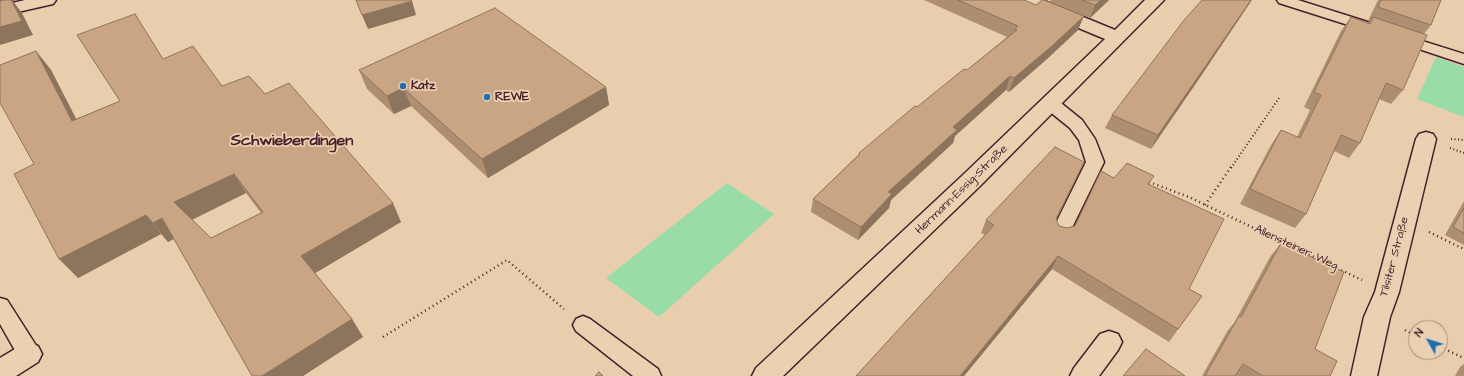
<!DOCTYPE html>
<meta charset="utf-8">
<style>
body{margin:0}
#map{position:relative;width:1464px;height:376px;overflow:hidden;background:#e8ceac;font-family:"Architects Daughter",sans-serif}
canvas{display:block}
.north{position:absolute;left:1408px;top:320px;width:40px;height:40px;box-sizing:border-box;background:#e9d1b1;border:1px solid #a98a7b;border-radius:50%;rotate:309deg;font-size:11px;font-weight:700;line-height:16px;text-align:center;color:#4a1f2b}
.north::after{content:'';display:block;margin:auto;width:14px;height:18px;background:#1f6fb2;clip-path:polygon(50% 0,100% 100%,50% 72%,0 100%)}
</style>
<div id="map">
<canvas width="1464" height="376"></canvas>
<div class="north">N</div>
</div>
<script>
const ctx = document.querySelector('canvas').getContext('2d');
ctx.lineJoin = 'round';
function fill(path, color) { ctx.fillStyle = color; ctx.fill(path, 'evenodd'); }
const toPath = rows => new Path2D(rows.map(r => 'M' + r).join(''));
function trace(path, color, width, dash) { ctx.strokeStyle = color; ctx.lineWidth = width; ctx.lineCap = dash ? 'butt' : 'round'; ctx.setLineDash(dash || []); ctx.stroke(path); }
function write(font, color, halo, rows, align = 'center') {
  ctx.font = font + ' "Architects Daughter",sans-serif'; ctx.lineWidth = 3.5; ctx.setLineDash([]); ctx.textBaseline = 'middle'; ctx.strokeStyle = halo; ctx.fillStyle = color; for (const [text, x, y, turn = 0] of rows) {
    ctx.save(); ctx.translate(x, y); ctx.rotate((+turn || 0) * Math.PI / 180); ctx.textAlign = isNaN(turn) ? turn : align; if (halo) ctx.strokeText(text, 0, 0); ctx.fillText(text, 0, 0); ctx.restore();
  }
}
fill(toPath([
 [1436,57,1464,67,1464,117,1417,99],
 [727,183,774,214,659,317,606,278]
]), '#99dca8');
const service = toPath([
 [1277,0,1298,0,1377,25,1379,28,1377,31,1372,32,1367,31,1279,3,1277,0],
 [1400,34,1464,54,1464,64,1395,41,1393,38,1395,35,1400,34],
 [1050,98,1056,99,1082,120,1095,139,1104,162,1067,238,1060,240,1053,238,1051,233,1086,162,1079,140,1070,128,1044,107,1042,103,1044,99,1050,98],
 [0,298,7,300,37,347,40,354,37,361,29,363,21,361,0,324,0,298],
 [583,316,590,319,658,369,661,376,633,376,576,331,573,325,576,319,583,316]
]);
const minor = toPath([
 [1018,0,1042,0,1115,30,1145,0,1164,0,980,186,783,376,752,376,756,368,964,174,1105,39,1021,4,1018,0],
 [1426,132,1433,134,1436,139,1399,292,1390,317,1377,376,1351,376,1364,317,1375,292,1416,139,1419,134,1426,132],
 [1109,331,1118,334,1122,342,1118,350,1099,376,1070,376,1074,368,1100,334,1109,331],
 [29,343,38,346,42,354,38,362,16,376,0,376,0,358,20,346,29,343]
]);
const tertiary = toPath([
 [25,0,56,0,53,4,0,16,0,6,25,0]
]);
trace(service, '#4a1f2b', 3);
trace(minor, '#4a1f2b', 3);
trace(tertiary, '#4a1f2b', 3);
trace(toPath([
 [1451,139,1464,140],
 [1450,148,1464,153],
 [1231,168,1279,98]
]), '#4a1f2b', 2, [1, 2.5]);
trace(toPath([
 [1149,182,1189,197,1362,280],
 [1205,205,1231,167],
 [1429,232,1464,249],
 [1405,330,1416,336],
 [383,337,507,260,564,309],
 [1440,347,1464,358]
]), '#4a1f2b', 2.5, [1, 3.5]);
fill(service, '#e9d1b1');
fill(minor, '#e9d1b1');
fill(tertiary, '#e9d1b1');
fill(toPath([
 [924,0,1024,0,1078,30,1047,59,1009,92,1006,90,955,136,953,143,891,200,889,208,858,240,811,212,813,199,858,155,859,153,967,70,1007,37],
 [1051,0,1109,0,1090,18,1050,2],
 [1378,0,1441,0,1431,25,1424,34,1403,90,1391,104,1379,99,1360,143,1349,158,1334,151,1306,214,1295,228,1240,204,1271,145,1281,130,1297,137,1310,110,1304,107,1341,31,1351,17,1369,23,1370,22,1368,21],
 [36,51,51,70,76,119,120,101,164,59,222,86,265,94,401,222,315,273,352,319,363,337,303,376,252,376,174,239,168,242,161,234,78,278,34,164],
 [246,193,261,213,211,238,192,220],
 [359,70,606,87,609,105,488,178,411,106,394,114,367,89],
 [1205,70,1151,149,1105,128,1112,115],
 [1078,175,1056,220,1059,226,1067,228,1075,226,1114,178,1149,184,1189,289,1202,296,1169,342,1052,269,964,376,856,376,985,235,981,233,986,220],
 [1464,201,1464,245,1445,235],
 [1281,243,1315,349,1330,376,1202,376,1228,330,1234,323,1270,257],
 [1464,364,1464,376,1455,376,1460,367]
]), '#ad8e71');
fill(toPath([
 [0,0,15,0,15,1,13,1,22,13,33,35,0,45],
 [1101,0,1109,0,1090,18,1095,5],
 [1251,0,1252,0,1205,70,1151,149,1158,135],
 [412,1,416,15,368,29,362,15],
 [1084,16,1078,30,1047,59,1009,92,1014,78],
 [36,51,51,70,87,140,72,121],
 [1010,76,1006,90,955,136,953,143,891,200,889,208,858,240,861,227,888,192,953,127],
 [606,87,609,105,488,178,482,159],
 [403,88,411,106,394,114,387,96],
 [1084,162,1078,175,1050,232,1056,219],
 [234,174,246,193,189,221,174,202],
 [393,203,401,222,312,275,301,256],
 [146,215,161,234,78,278,59,259],
 [162,218,177,237,168,242,153,223],
 [1058,256,1052,269,964,376,960,376],
 [352,319,363,337,303,376,262,376]
]), '#8d745c');
const building = toPath([
 [3,0,11,0,22,21,0,27,0,1,3,0],
 [356,0,411,0,412,1,362,15,356,0],
 [958,0,1024,0,1036,5,1042,0,1044,0,1084,16,1052,46,1014,78,1010,76,953,127,957,130,888,192,892,194,861,227,813,199,860,154,859,153,915,106,917,107,964,69,967,70,1017,30,1015,29,1018,26,958,0],
 [1082,0,1101,0,1095,5,1082,0],
 [1202,0,1251,0,1158,135,1112,115,1185,19,1202,0],
 [1381,0,1441,0,1431,25,1378,7,1381,0],
 [495,8,606,87,482,159,403,88,387,96,359,70,495,8],
 [135,14,163,59,193,46,222,86,249,76,265,94,289,83,393,203,301,256,352,319,262,376,252,376,162,218,153,223,146,215,59,259,14,174,34,164,0,103,0,65,36,51,72,121,120,101,77,35,135,14],
 [234,174,263,212,211,238,174,202,234,174],
 [1351,17,1370,24,1373,17,1427,35,1403,90,1386,83,1360,143,1341,135,1306,214,1250,189,1281,130,1300,138,1321,95,1314,92,1351,17],
 [1055,147,1084,162,1056,219,1059,226,1067,228,1075,226,1101,171,1114,178,1127,163,1154,176,1148,184,1224,219,1189,289,1202,296,1178,329,1058,256,960,376,856,376,994,225,986,220,1055,147],
 [1464,208,1464,233,1453,227,1464,208],
 [1281,243,1344,272,1315,349,1337,361,1330,376,1263,376,1243,364,1235,376,1205,376,1239,316,1241,317,1281,243],
 [1146,349,1185,376,1123,376,1146,349],
 [599,372,603,376,595,376,599,372]
]);
fill(building, '#c9a583');
trace(building, '#8d745c', 1);
for (const [x, y, r, color] of [
 [403,86,4,"#1f6fb2"],
 [487,97,4,"#1f6fb2"]
]) { const dot = new Path2D(); dot.arc(x, y, r, 0, 2 * Math.PI); ctx.fillStyle = color; ctx.fill(dot); trace(dot, '#e9d1b1', 1.5); }
write('bold 12px', '#4a1f2b', '#e9d1b1', [
 ["Katz",411,86],
 ["REWE",495,97]
], 'left');
write('12px', '#4a1f2b', '#e9d1b1', [
 ["Hermann-Essig-Straße",962,190,-44],
 ["Allensteiner Weg",1296,248,25],
 ["Tilsiter Straße",1395,257,-75]
]);
write('bold 16px', '#4a1f2b', '#e9d1b1', [
 ["Schwieberdingen",292,142]
]);
</script>
